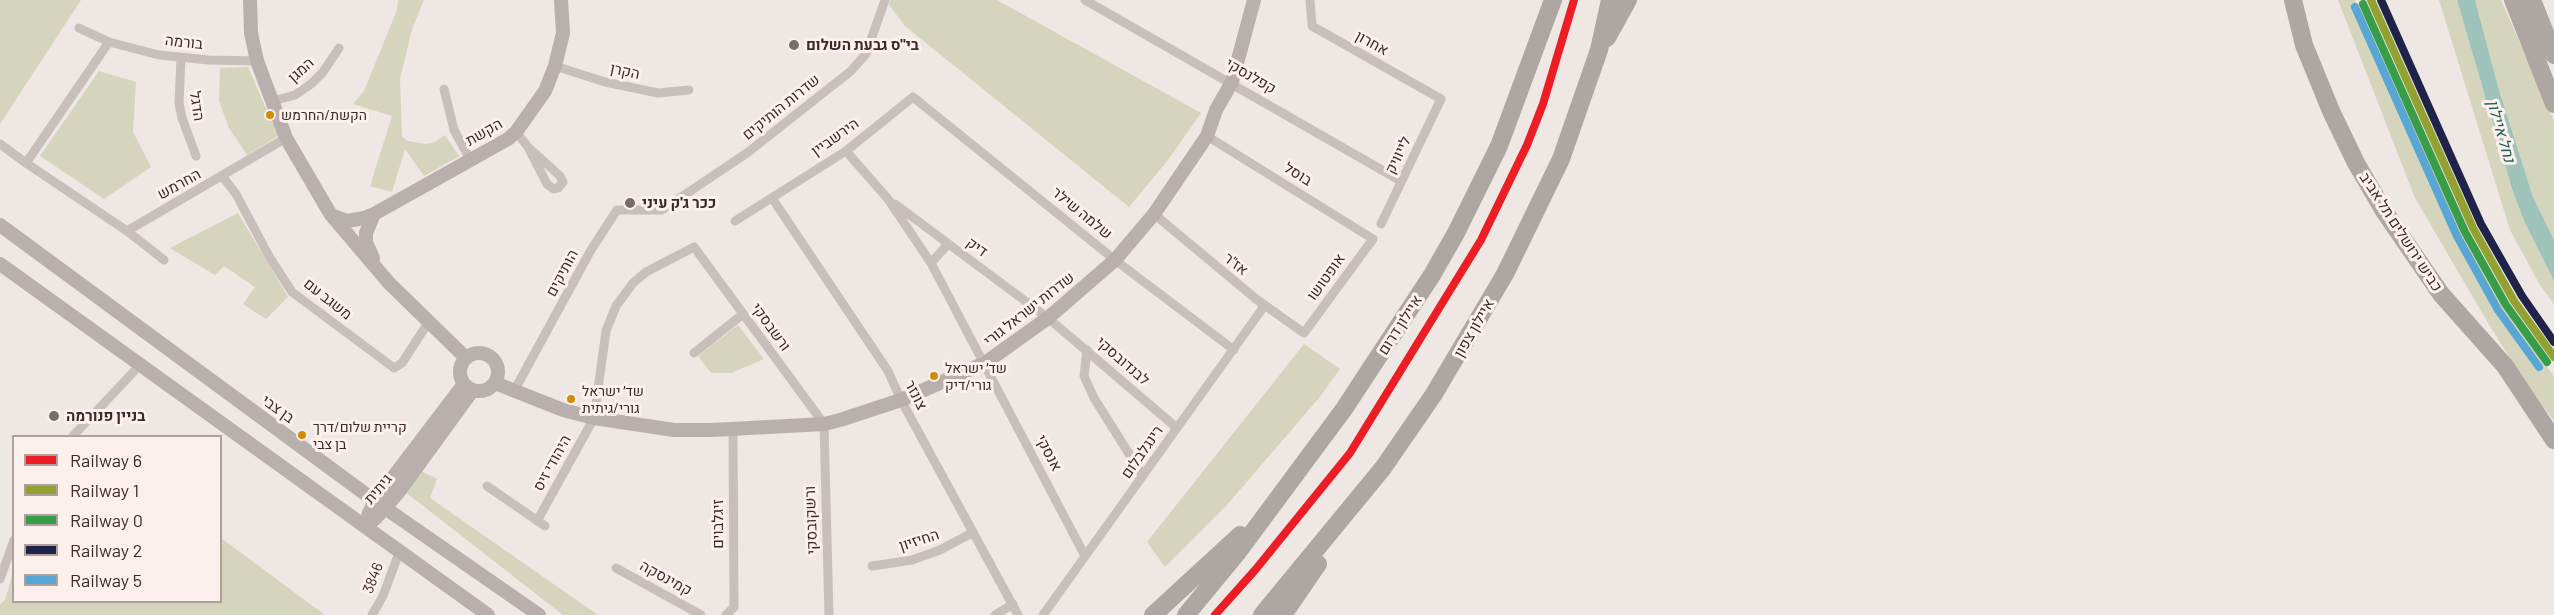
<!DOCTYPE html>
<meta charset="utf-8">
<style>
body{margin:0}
#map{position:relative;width:2554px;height:615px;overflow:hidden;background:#efe7e3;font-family:Barlow,sans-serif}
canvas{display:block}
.legend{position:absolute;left:12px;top:435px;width:210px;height:168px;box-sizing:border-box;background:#fbf0eb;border:2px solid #aea19d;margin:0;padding:8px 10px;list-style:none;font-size:18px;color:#3a2b29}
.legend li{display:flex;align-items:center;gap:12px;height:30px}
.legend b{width:30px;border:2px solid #aea19d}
</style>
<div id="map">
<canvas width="2554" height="615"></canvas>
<ul class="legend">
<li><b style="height:8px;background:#ed1d26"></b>Railway 6</li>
<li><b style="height:8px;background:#93a032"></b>Railway 1</li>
<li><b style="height:8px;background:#389d48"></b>Railway 0</li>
<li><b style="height:8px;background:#1f234a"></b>Railway 2</li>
<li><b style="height:8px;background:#58a6d4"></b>Railway 5</li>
</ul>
</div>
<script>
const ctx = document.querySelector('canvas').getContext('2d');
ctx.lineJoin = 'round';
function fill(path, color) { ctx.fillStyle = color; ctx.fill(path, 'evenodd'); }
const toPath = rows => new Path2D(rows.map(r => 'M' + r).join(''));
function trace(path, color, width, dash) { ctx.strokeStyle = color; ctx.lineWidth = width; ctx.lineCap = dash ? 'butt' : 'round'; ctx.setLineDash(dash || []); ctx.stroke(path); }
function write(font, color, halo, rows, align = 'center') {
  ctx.font = font + ' Barlow,Heebo,sans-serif'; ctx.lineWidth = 6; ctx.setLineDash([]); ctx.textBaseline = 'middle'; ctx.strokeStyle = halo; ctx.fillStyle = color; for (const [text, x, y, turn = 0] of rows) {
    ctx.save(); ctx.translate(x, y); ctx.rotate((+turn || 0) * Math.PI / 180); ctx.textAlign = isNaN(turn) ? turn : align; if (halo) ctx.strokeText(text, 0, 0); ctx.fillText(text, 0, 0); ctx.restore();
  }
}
fill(toPath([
 [0,0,81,0,0,124],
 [398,0,424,0,412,29,400,79,402,137,408,141,426,144,435,142,445,135,459,156,424,176,405,149,392,192,370,186,392,116,353,104,364,91,397,10],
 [890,0,997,0,1201,113,1168,160,1129,207,905,26,889,5],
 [2338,0,2355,0,2468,242,2515,324,2554,376,2554,421,2529,388,2488,323,2415,198],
 [2439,0,2457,0,2513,192,2525,223,2554,281,2554,304,2540,285,2510,230],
 [2475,0,2501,0,2554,121,2554,240,2533,197,2499,90],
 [248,67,278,136,247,155,229,128,219,101,220,68],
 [99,71,136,82,133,132,151,167,104,199,40,156],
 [238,213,288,297,266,319,243,304,255,287,224,266,215,275,170,248],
 [738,325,764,359,731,373,711,373,698,356],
 [1304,344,1340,369,1319,398,1226,506,1165,567,1147,542],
 [419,470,437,479,430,498,598,615,563,615,404,491],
 [221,538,325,615,0,615,0,604,5,600,13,573,14,602,220,602]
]), '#d5d4bc');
fill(toPath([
 [2457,0,2475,0,2499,90,2533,197,2554,240,2554,281,2525,223,2513,192]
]), '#9ec3bb');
trace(toPath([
 [1085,0,1401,181],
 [1310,0,1312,26,1441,99,1381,224],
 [79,28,109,42],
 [181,58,179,103,182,118,196,156],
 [555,66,605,82,658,93,689,90],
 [444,89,454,130,470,159],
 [273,101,295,95,311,84,323,72,339,48],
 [516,132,528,147,560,176,563,182,558,188,554,189,547,184,528,147],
 [0,144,26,163],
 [846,151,888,199,931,263,1085,556],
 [223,177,236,194,270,258,292,292,394,368,402,363,428,323],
 [772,198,888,371,901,400,1018,615],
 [895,204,1048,318,1177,428],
 [1154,214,1256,299,1304,333,1373,239,1207,136],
 [735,221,846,151,913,97,1115,260,1234,350],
 [127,231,26,163,109,42,159,55,209,60,257,61],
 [164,260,127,231,286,138],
 [931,263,948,244],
 [1087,350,1084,376,1094,398,1143,476],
 [694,353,743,314],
 [514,391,591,250,617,210,662,210,747,153,851,71,866,54,885,0],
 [73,436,139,366],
 [487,486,545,526],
 [537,521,594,418,606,331,616,306,633,283,646,272,694,247,824,424,829,615],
 [872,566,912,560,940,550,972,533],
 [616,568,701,615],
 [0,579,14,540],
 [372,615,383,596,400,550],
 [726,615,734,607,733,429],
 [995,615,1013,604],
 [1043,615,1265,305]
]), '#c8bfbb', 9);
trace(toPath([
 [250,0,251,33,257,61,286,138,331,215,347,221,364,218,374,214,508,139,516,132,545,91,555,66,563,33,561,0],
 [332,216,389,283,466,358],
 [0,225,375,501,539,615],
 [373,258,366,242,366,233,374,214],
 [0,264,488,615],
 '460 372a19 19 0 1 1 38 0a19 19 0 1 1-38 0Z',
 [495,383,563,410,594,418,674,430,712,430,824,424,840,420,901,400,985,363,1048,318,1115,260,1154,214,1207,136,1216,110,1232,82,1254,0],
 [366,525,369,513,375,501,464,384],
 [366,525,376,518,398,493,473,390]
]), '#b9afac', 14);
trace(toPath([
 [2293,0,2304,45,2331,111,2356,163,2384,211,2441,294,2505,366,2554,440],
 [2513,0,2554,104],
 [2532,0,2554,55],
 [1607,38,1628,0],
 [1153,615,1240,535],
 [1186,615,1238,552,1344,409,1432,275,1456,233,1499,146,1553,0],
 [1262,615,1383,468,1434,394,1505,274,1561,159,1599,50,1610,0],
 [1283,615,1318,564]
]), '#aea6a2', 18);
trace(toPath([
 [1215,615,1256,569,1350,453,1481,240,1527,145,1543,104,1574,0]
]), '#ed1d26', 8);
trace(toPath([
 [2371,0,2473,228,2514,301,2554,357]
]), '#93a032', 8);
trace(toPath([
 [2363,4,2465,232,2506,305,2547,362]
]), '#389d48', 8);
trace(toPath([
 [2381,0,2481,224,2522,296,2554,342]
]), '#1f234a', 8);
trace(toPath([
 [2355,7,2457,236,2498,310,2539,367]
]), '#58a6d4', 8);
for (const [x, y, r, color] of [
 [794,45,6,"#796d6a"],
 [270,115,5,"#d18d08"],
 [630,203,6,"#796d6a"],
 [934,376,5,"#d18d08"],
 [571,399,5,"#d18d08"],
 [54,416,6,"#796d6a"],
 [302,435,5,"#d18d08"]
]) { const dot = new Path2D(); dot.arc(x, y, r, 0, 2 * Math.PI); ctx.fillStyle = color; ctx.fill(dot); trace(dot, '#fbf0eb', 2); }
write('14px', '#3a2b29', '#fbf0eb', [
 ["הקשת/החרמש",281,115],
 ["שד׳ ישראל",945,368],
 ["גורי/דיק",945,385],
 ["שד׳ ישראל",582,391],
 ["גורי/גיתית",582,408],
 ["קריית שלום/דרך",313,427],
 ["בן צבי",313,444]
], 'left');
write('15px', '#3a2b29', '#fbf0eb', [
 ["בורמה",184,42,6],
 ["אחרון",1372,43,29],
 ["המגן",301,70,-42],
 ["הקרן",625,71,12],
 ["קפלנסקי",1251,76,30],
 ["הדגל",197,106,81],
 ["שדרות הותיקים",781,107,-39],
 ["הקשת",484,132,-30],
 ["הירשביין",835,137,-35],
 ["לייוויק",1398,155,-64],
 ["בוסל",1298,174,32],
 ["החרמש",179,184,-29],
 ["שלמה שילר",1082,213,39],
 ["כביש ירושלים תל אביב",2401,232,57],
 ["דיק",977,247,36],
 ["אז\"ר",1236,264,39],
 ["הותיקים",562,273,-62],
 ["אופטושו",1326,277,-54],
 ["משגב עם",328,299,38],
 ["שדרות ישראל גורי",1029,309,-38],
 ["איילון דרום",1400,325,-57],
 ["ורשבסקי",771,327,54],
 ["איילון צפון",1474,328,-60],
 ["לבנדובסקי",1123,361,41],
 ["צונזר",916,395,63],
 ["בן צבי",278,409,36],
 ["רינגלבלום",1142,452,-55],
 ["אנסקי",1049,453,63],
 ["היהודי זיס",552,463,-61],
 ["גיתית",378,489,-50],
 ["ורשקובסקי",811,520,-92],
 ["זיגלבוים",718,524,-90],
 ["החיזיון",919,540,-18],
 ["3846",373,578,-69],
 ["קמינסקה",666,578,29]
]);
write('bold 15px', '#3a2b29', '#fbf0eb', [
 ["בי\"ס גבעת השלום",806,45],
 ["ככר ג'ק עיני",642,203],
 ["בניין פנורמה",66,416]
], 'left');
write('italic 16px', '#1c5e55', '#fbf0eb', [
 ["נחל איילון",2501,131,74]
]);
</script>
